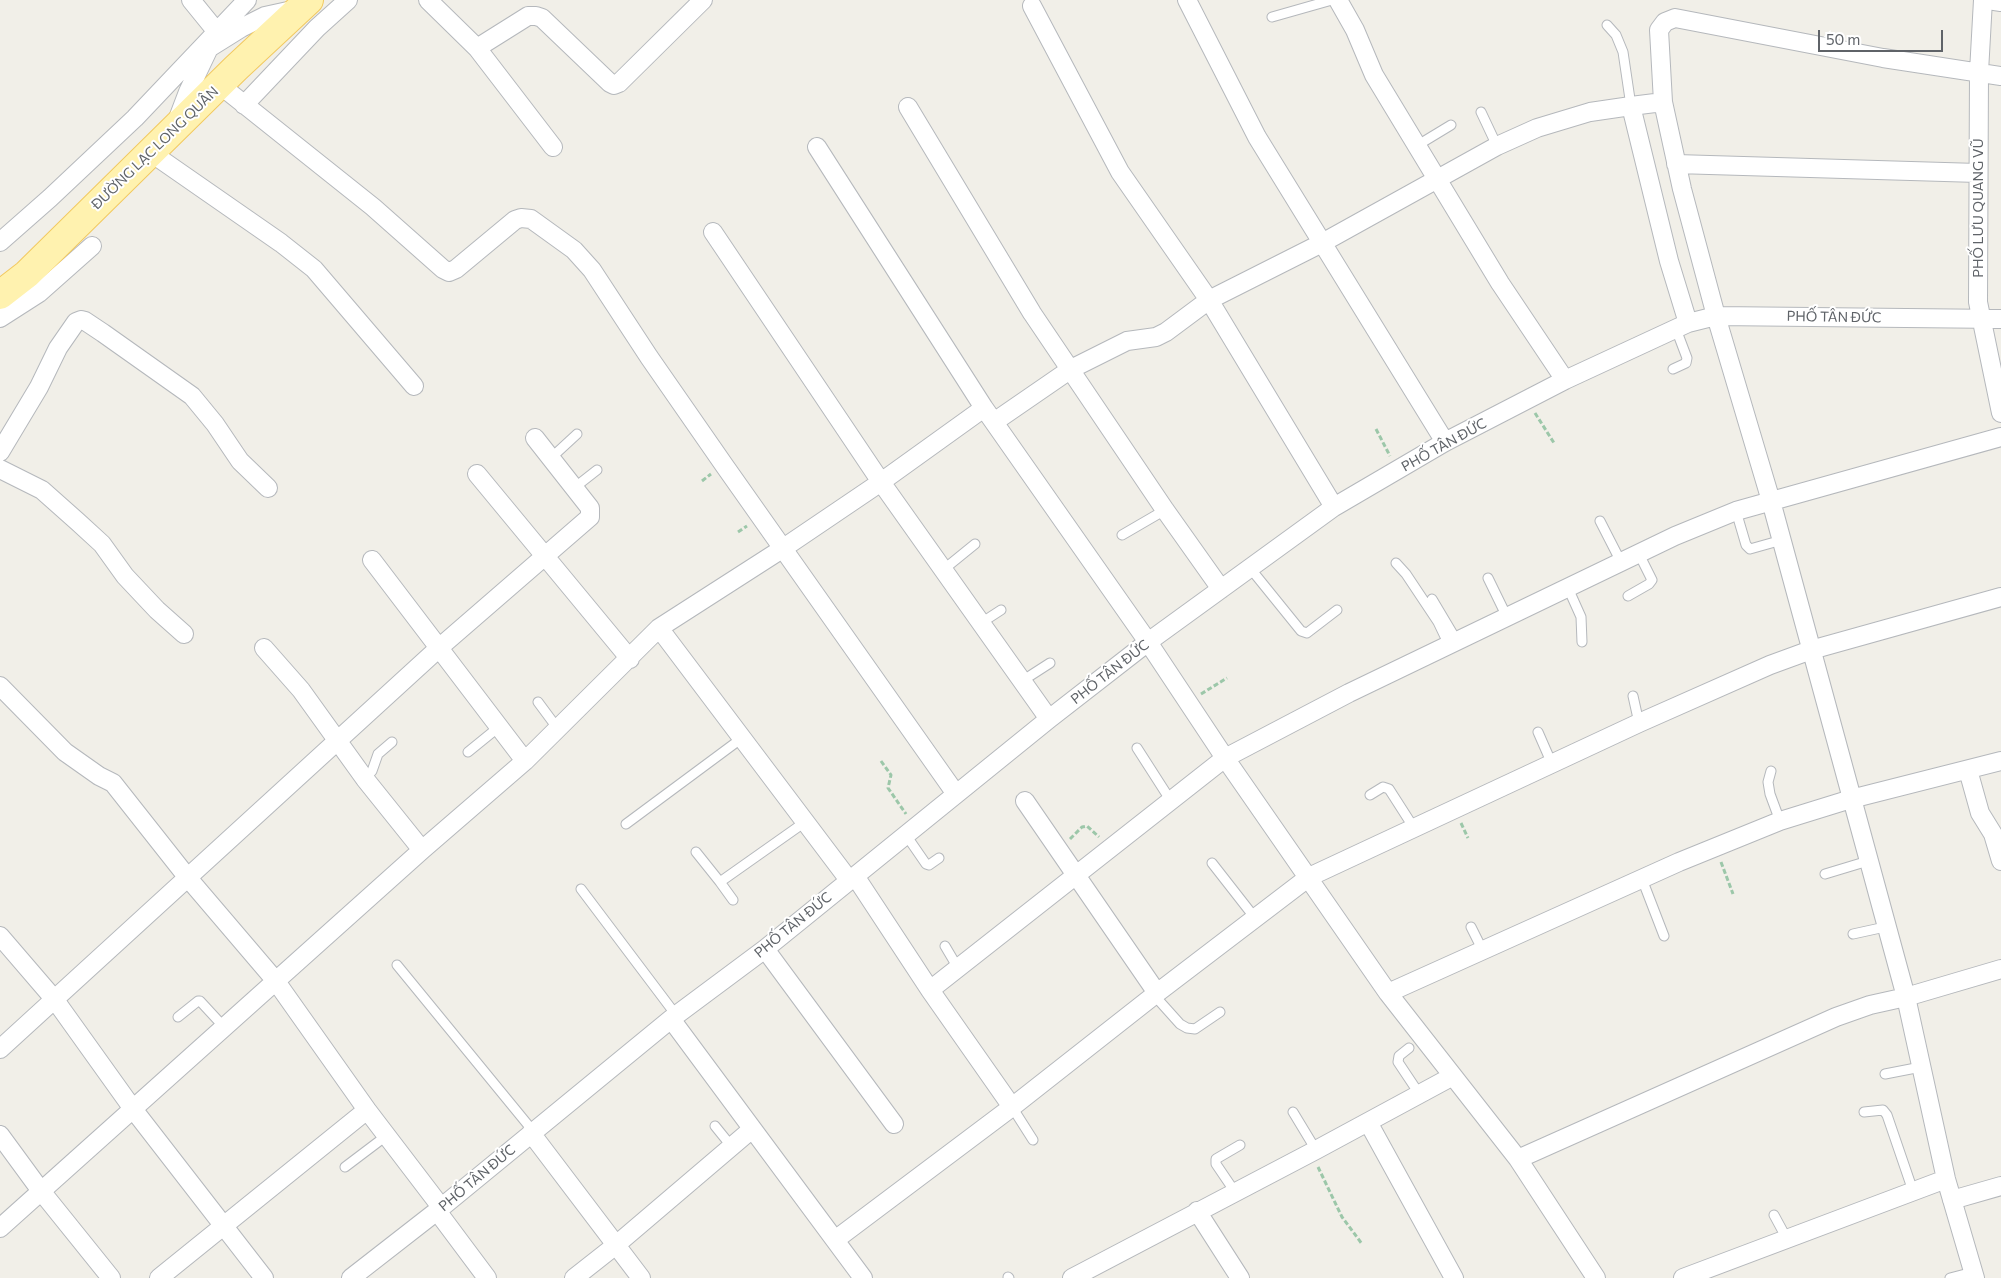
<!DOCTYPE html>
<meta charset="utf-8">
<style>
body{margin:0}
#map{position:relative;width:2001px;height:1278px;overflow:hidden;background:#f1efe8;font-family:Commissioner,sans-serif}
canvas{display:block}
.scale{position:absolute;left:1818px;top:30px;width:125px;height:22px;box-sizing:border-box;border:2px solid #5f6368;border-top:0;padding-left:6px;font-size:15px;line-height:18px;white-space:nowrap;color:#5f6368;-webkit-text-stroke:4px #fff;paint-order:stroke}
</style>
<div id="map">
<canvas width="2001" height="1278"></canvas>
<div class="scale">50 m</div>
</div>
<script>
const ctx = document.querySelector('canvas').getContext('2d');
ctx.lineJoin = 'round';
const toPath = rows => new Path2D(rows.map(r => 'M' + r).join(''));
function trace(path, color, width, dash) { ctx.strokeStyle = color; ctx.lineWidth = width; ctx.lineCap = dash ? 'butt' : 'round'; ctx.setLineDash(dash || []); ctx.stroke(path); }
function write(font, color, halo, rows, align = 'center') {
  ctx.font = font + ' Commissioner,sans-serif'; ctx.lineWidth = 4; ctx.setLineDash([]); ctx.textBaseline = 'middle'; ctx.strokeStyle = halo; ctx.fillStyle = color; for (const [text, x, y, turn = 0] of rows) {
    ctx.save(); ctx.translate(x, y); ctx.rotate((+turn || 0) * Math.PI / 180); ctx.textAlign = isNaN(turn) ? turn : align; if (halo) ctx.strokeText(text, 0, 0); ctx.fillText(text, 0, 0); ctx.restore();
  }
}
const service = toPath([
 [1272,17,1332,0],
 [1607,25,1616,35,1623,52,1631,106],
 [1481,112,1497,146],
 [1418,145,1451,125],
 [1673,369,1686,363,1687,358,1676,329],
 [551,458,577,434],
 [574,488,597,470],
 [1736,511,1746,545,1750,549,1782,540],
 [1600,521,1621,562],
 [1122,535,1165,510],
 [1396,563,1406,574,1438,622,1449,645],
 [1250,568,1301,631,1307,633,1337,610],
 [943,570,975,544],
 [1488,578,1507,617],
 [1568,588,1581,617,1582,642],
 [1628,596,1649,584,1652,580,1639,554],
 [1432,599,1457,641],
 [981,623,1001,610],
 [1022,681,1050,663],
 [1633,696,1639,723],
 [538,702,558,729],
 [1538,732,1552,764],
 [1137,748,1171,801],
 [468,752,500,726],
 [1771,771,1768,782,1770,794,1780,821],
 [365,779,372,771,378,754,392,742],
 [1370,795,1383,787,1389,789,1414,828],
 [626,824,742,738],
 [906,835,926,864,929,865,939,858],
 [696,852,720,882,805,822],
 [1212,863,1255,918],
 [1825,874,1868,861],
 [1642,879,1664,936],
 [720,882,733,900],
 [581,889,676,1015],
 [1471,927,1483,951],
 [1853,934,1885,927],
 [945,946,958,968],
 [397,965,533,1131],
 [1154,995,1180,1024,1187,1028,1195,1029,1220,1012],
 [178,1017,198,1001,200,1001,224,1027],
 [1409,1048,1399,1056,1398,1062,1420,1095],
 [1885,1074,1921,1067],
 [1012,1107,1033,1140],
 [1293,1112,1316,1150],
 [1864,1112,1883,1110,1887,1115,1913,1191],
 [715,1126,732,1147],
 [345,1167,386,1136],
 [1235,1192,1216,1164,1216,1159,1240,1145],
 [1774,1215,1787,1239],
 [1008,1277,1009,1278],
 [1950,1278,1973,1272]
]);
const minor = toPath([
 [191,0,217,32],
 [428,0,477,48,553,147],
 [1187,0,1257,137,1445,442],
 [1338,0,1355,30,1374,75,1500,283,1565,380],
 [1983,0,1979,72,1978,302,2001,413],
 [1988,0,2001,2],
 [1032,6,1120,172,1209,300,1334,507],
 [477,48,528,16,536,16,542,18,610,83,614,85,619,83,703,0],
 [220,85,373,207,443,269,449,272,456,269,515,220,521,218,531,219,574,250,592,270,649,357,724,465,956,794],
 [244,105,317,28,348,0],
 [1631,106,1663,102],
 [908,107,1032,313,1165,510,1221,589],
 [177,121,188,92,209,48,241,28,265,16,297,9],
 [817,147,984,408,1148,642,1225,758,1388,993,1518,1159,1596,1278],
 [150,152,281,243,314,269,414,386],
 [1676,164,1978,173],
 [713,232,881,482,1049,719],
 [0,242,50,198,135,118,247,0],
 [0,318,39,293,92,246],
 [994,422,1071,369,1127,341,1156,337,1166,332,1209,300,1322,243,1497,146,1537,128,1590,112,1631,106,1669,261,1688,323],
 [0,452,39,387,58,348,76,322,81,320,85,321,103,333,192,396,215,424,240,461,268,488],
 [0,469,42,490,78,522,102,544,125,576,157,610,184,634],
 [477,474,630,659],
 [372,560,525,761],
 [659,628,849,880],
 [264,648,301,690,365,779,422,850],
 [0,686,65,752,99,776,113,783,188,878,275,980,367,1110,441,1207],
 [1968,770,1980,813,1993,834,2001,861],
 [1025,801,1157,993],
 [855,876,930,990,1012,1107],
 [0,936,55,1000,133,1109,264,1278],
 [765,949,894,1124],
 [930,990,1225,758,1349,693,1675,536,1736,511,2001,437],
 [1388,993,1679,862,1780,821,1851,799,2001,761],
 [671,1019,863,1278],
 [0,1049,440,647,590,517,590,508,535,438],
 [1368,1122,1454,1278],
 [531,1133,641,1278],
 [0,1135,41,1191,111,1278],
 [1518,1159,1836,1017,1870,1005,1906,997,2001,969],
 [1952,1200,2001,1186],
 [437,1211,487,1278],
 [1197,1211,1240,1278],
 [0,1228,422,850,525,761,659,628,782,549,881,482,984,408],
 [835,1240,1012,1107,1157,993,1309,877,1639,723,1770,665,1811,650,2001,597],
 [159,1278,367,1110],
 [351,1278,437,1211,671,1019,765,949,1049,719,1148,642,1334,507,1445,442,1565,380,1688,323,1716,316,2001,319],
 [574,1278,616,1245,751,1130],
 [1072,1278,1316,1150,1453,1076],
 [1683,1278,1946,1179],
 [1975,1278,1946,1179,1906,997,1771,501,1716,316,1682,189,1663,102,1659,30,1665,22,1675,18,1883,58,2001,76]
]);
const primary = toPath([
 [0,295,27,274,236,68,309,0]
]);
trace(service, '#b5b8bc', 11);
trace(minor, '#b5b8bc', 20);
trace(primary, '#f2c960', 30);
trace(toPath([
 [1535,413,1554,443],
 [1376,429,1390,456],
 [702,481,711,474],
 [738,532,747,526],
 [1201,694,1227,678],
 [881,761,891,775,888,788,906,814],
 [1461,823,1468,838],
 [1070,839,1082,827,1087,826,1099,837],
 [1721,862,1733,894],
 [1318,1167,1342,1217,1362,1244]
]), '#9cc7a9', 3, [5, 2.5]);
trace(service, '#fff', 9);
trace(minor, '#fff', 18);
trace(primary, '#fff2af', 28);
write('14px', '#5f6368', '#fff', [
 ["ĐƯỜNG LẠC LONG QUÂN",155,148,-44],
 ["PHỐ LƯU QUANG VŨ",1978,208,-90],
 ["PHỐ TÂN ĐỨC",1834,317,1],
 ["PHỐ TÂN ĐỨC",1444,445,-29],
 ["PHỐ TÂN ĐỨC",1110,672,-38],
 ["PHỐ TÂN ĐỨC",793,925,-39],
 ["PHỐ TÂN ĐỨC",477,1178,-40]
]);
</script>
